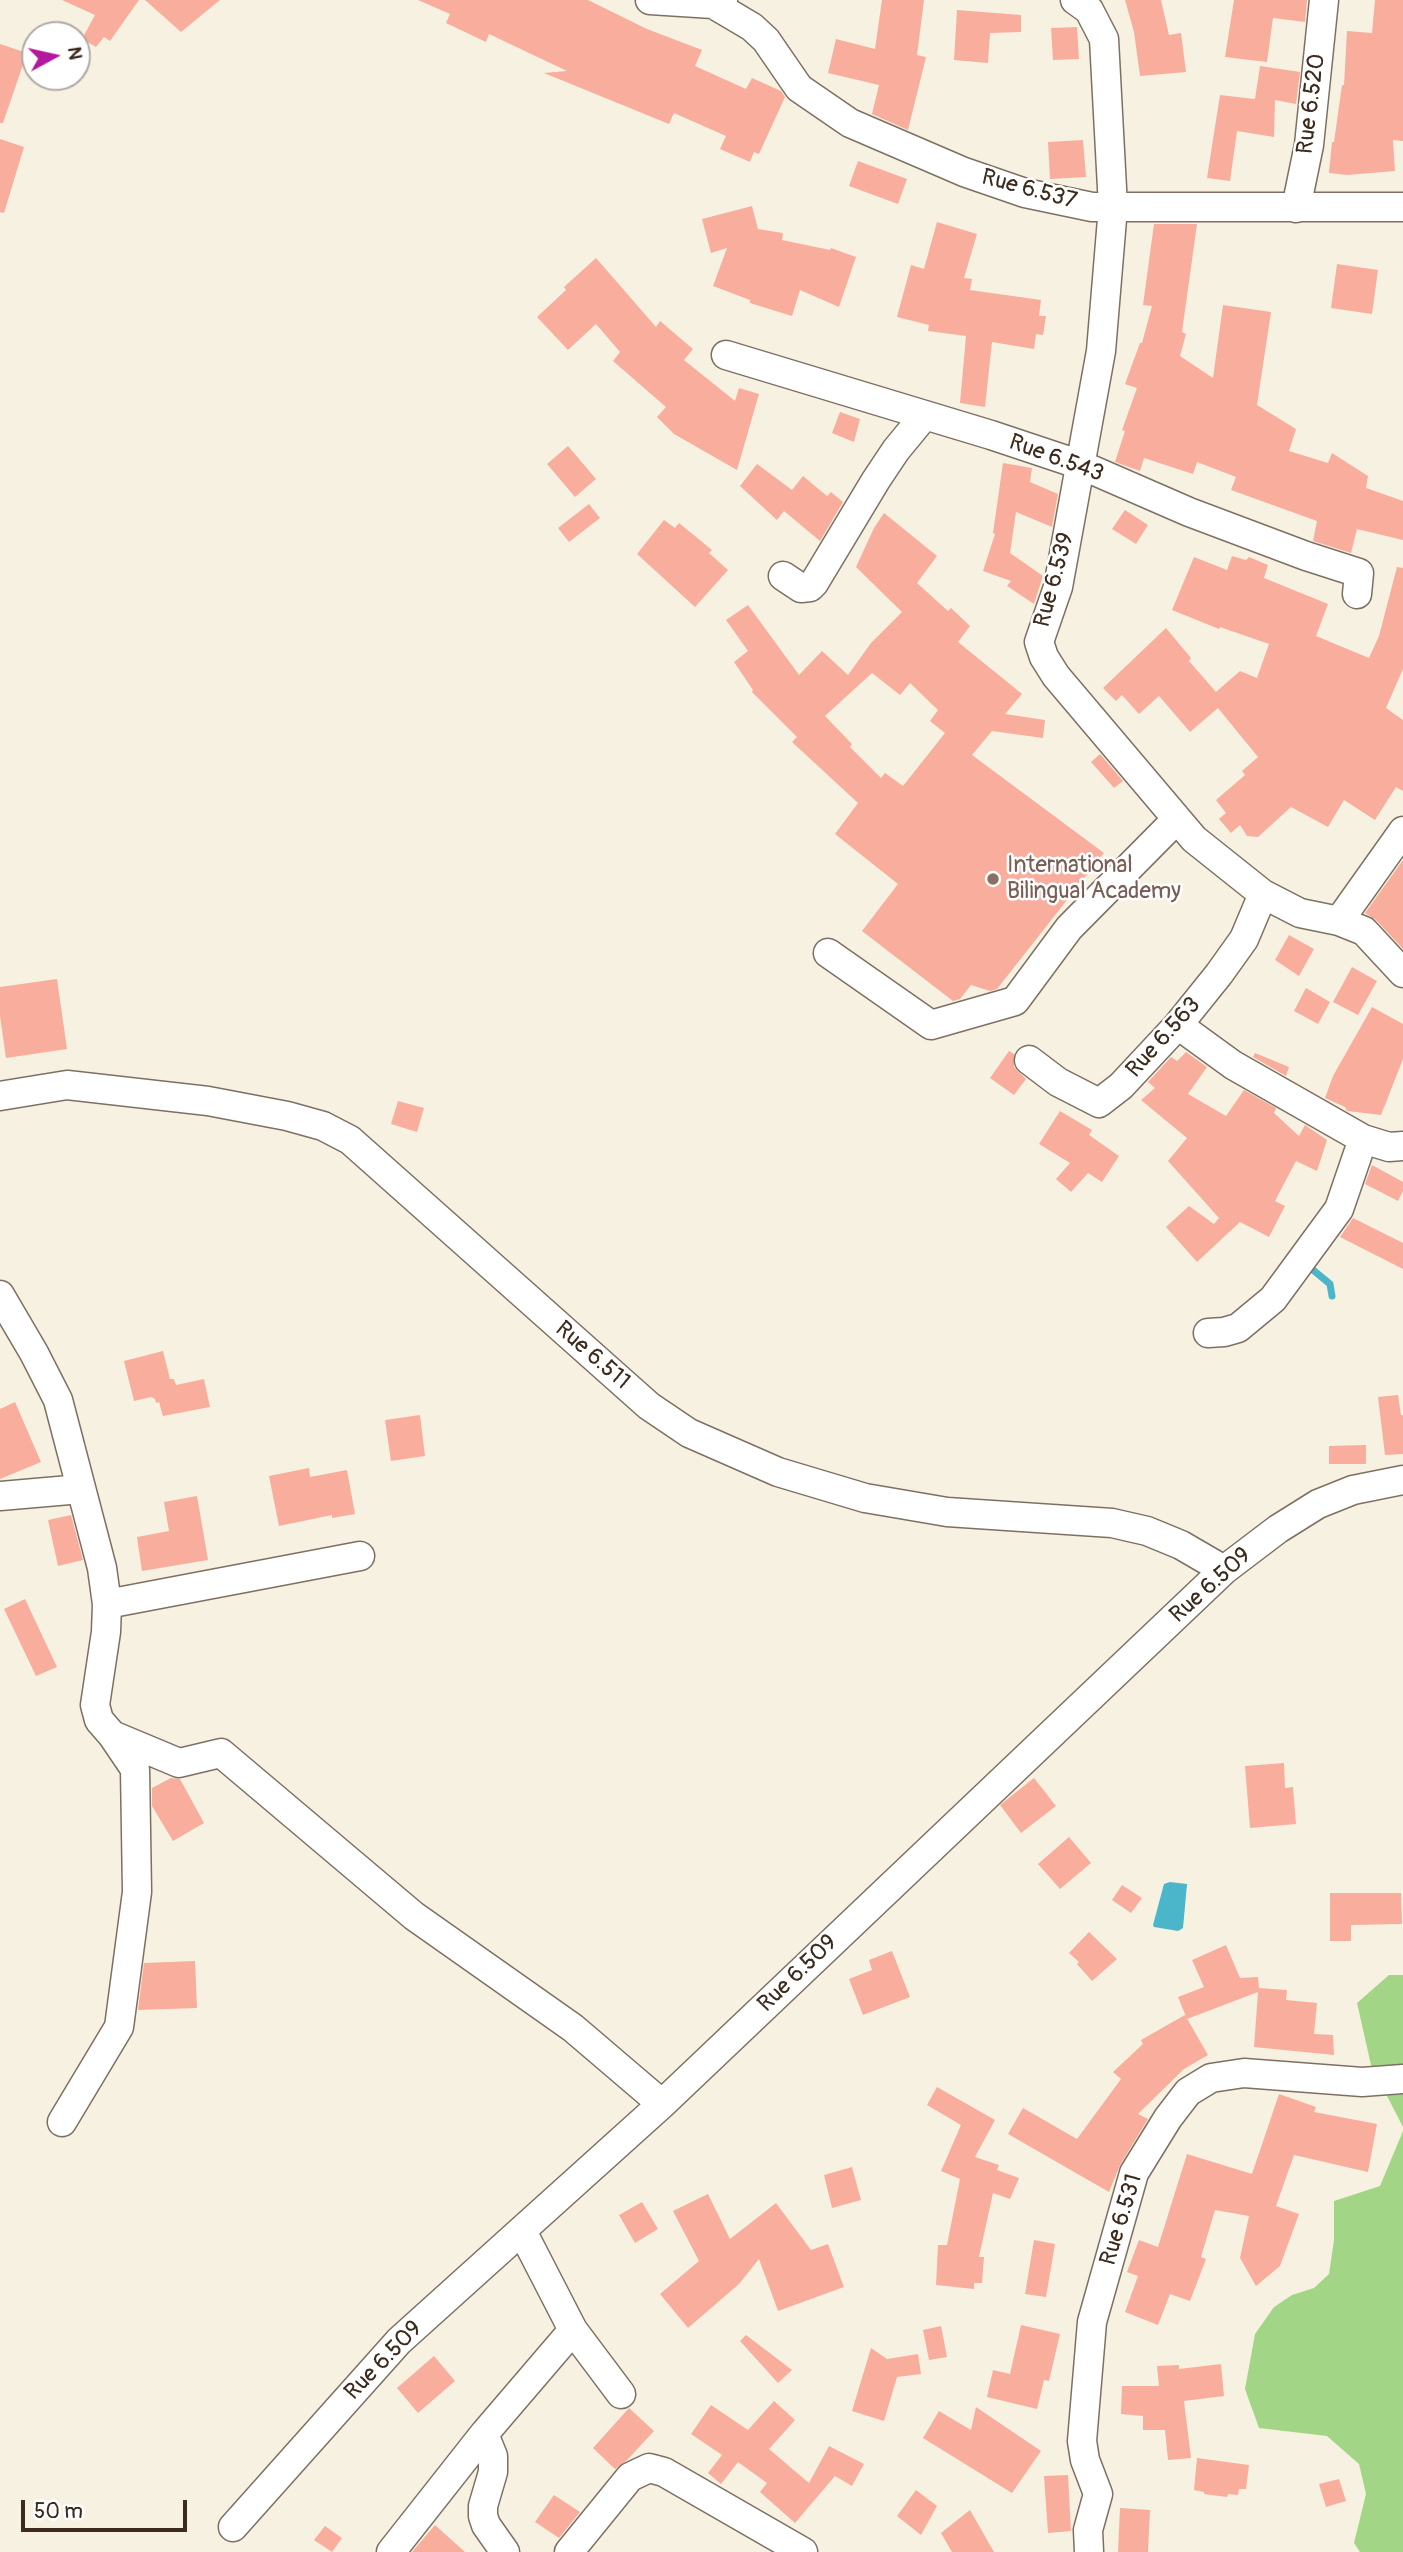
<!DOCTYPE html>
<style>
body{margin:0}
#map{position:relative;width:1403px;height:2552px;overflow:hidden;background:#f7f1e2;font-family:Pangolin,sans-serif}
canvas{display:block}
.north{position:absolute;left:21px;top:21px;width:70px;height:70px;box-sizing:border-box;background:#fff;border:2px solid #b1aaa5;border-radius:50%;rotate:82deg;font-size:19px;font-weight:700;line-height:28px;text-align:center;color:#3b2a1e}
.north::after{content:'';display:block;margin:auto;width:24px;height:32px;background:#b5179e;clip-path:polygon(50% 0,100% 100%,50% 72%,0 100%)}
.scale{position:absolute;left:21px;top:2500px;width:166px;height:32px;box-sizing:border-box;border:4px solid #3b2a1e;border-top:0;padding-left:9px;font-size:21px;line-height:24px;white-space:nowrap;color:#3b2a1e;-webkit-text-stroke:5px #fff;paint-order:stroke}
</style>
<div id="map">
<canvas width="1403" height="2552"></canvas>
<div class="north">N</div>
<div class="scale">50 m</div>
</div>
<script>
const ctx = document.querySelector('canvas').getContext('2d');
ctx.lineJoin = 'round';
function fill(path, color) { ctx.fillStyle = color; ctx.fill(path, 'evenodd'); }
const toPath = rows => new Path2D(rows.map(r => 'M' + r).join(''));
function trace(path, color, width, dash) { ctx.strokeStyle = color; ctx.lineWidth = width; ctx.lineCap = dash ? 'butt' : 'round'; ctx.setLineDash(dash || []); ctx.stroke(path); }
function write(font, color, halo, rows, align = 'center') {
  ctx.font = font + ' Pangolin,sans-serif'; ctx.lineWidth = 5; ctx.setLineDash([]); ctx.textBaseline = 'middle'; ctx.strokeStyle = halo; ctx.fillStyle = color; for (const [text, x, y, turn = 0] of rows) {
    ctx.save(); ctx.translate(x, y); ctx.rotate((+turn || 0) * Math.PI / 180); ctx.textAlign = isNaN(turn) ? turn : align; if (halo) ctx.strokeText(text, 0, 0); ctx.fillText(text, 0, 0); ctx.restore();
  }
}
fill(toPath([
 [1389,1975,1403,1975,1403,2127,1371,2065,1357,2003],
 [1403,2131,1403,2552,1360,2552,1354,2543,1366,2494,1359,2464,1327,2436,1259,2428,1245,2389,1255,2334,1274,2307,1292,2295,1314,2288,1329,2274,1334,2240,1334,2201,1380,2186]
]), '#a2d686');
fill(toPath([
 [1170,1882,1187,1884,1183,1928,1178,1931,1154,1927,1153,1925,1164,1884]
]), '#4bb5c9');
trace(toPath([
 [1307,1265,1330,1284,1332,1296]
]), '#4bb5c9', 7);
fill(toPath([
 [62,0,139,0,110,41,104,37,96,47,82,39,95,15],
 [145,0,220,0,181,32],
 [418,0,588,0,647,29,702,50,695,66,746,89,752,78,781,91,785,97,759,154,754,152,750,162,720,149,726,136,674,113,669,124,544,73,567,71,489,34,486,42,446,23,450,14],
 [882,0,924,0,917,55,926,57,908,130,872,114,879,85,828,73,836,39,875,49],
 [1125,0,1161,0,1169,35,1181,33,1186,72,1140,76,1134,32],
 [1234,0,1307,0,1305,22,1273,18,1267,62,1225,57],
 [1375,0,1403,0,1403,141,1393,140,1395,171,1347,175,1329,173,1332,142,1334,142,1342,85,1344,85,1347,31,1372,33],
 [957,10,1021,15,1021,32,990,33,988,63,954,60],
 [1077,27,1079,59,1053,60,1051,28],
 [0,44,27,53,3,123,0,123],
 [1260,66,1300,72,1296,104,1275,100,1274,137,1237,131,1230,181,1207,178,1220,95,1255,99],
 [0,139,24,147,4,213,0,212],
 [1083,140,1086,177,1050,179,1048,142],
 [858,161,907,179,898,204,849,186],
 [752,206,758,229,783,233,782,240,830,250,831,248,856,257,839,307,800,290,792,316,750,303,750,300,713,286,727,248,711,253,702,219],
 [937,222,977,234,964,278,972,279,970,290,1041,300,1039,316,1046,316,1043,335,1036,334,1034,349,992,342,985,407,960,403,966,336,928,331,929,325,897,317,911,265,924,269],
 [1154,224,1197,224,1182,332,1186,334,1180,356,1213,378,1223,305,1271,312,1257,405,1296,429,1289,451,1328,463,1332,453,1368,476,1366,488,1403,501,1403,540,1357,529,1351,553,1313,541,1317,521,1231,490,1236,477,1197,462,1193,474,1144,458,1140,471,1115,462,1125,431,1122,430,1137,388,1125,384,1140,343,1142,343,1152,306,1143,305],
 [596,258,656,327,660,321,693,349,684,360,735,401,739,388,759,394,737,470,674,434,657,417,666,407,613,361,620,352,596,324,568,350,537,317,566,290,564,287],
 [1337,264,1378,270,1372,314,1331,308],
 [840,412,860,419,854,442,832,433],
 [568,446,596,479,575,497,547,464],
 [1003,463,1032,468,1030,482,1058,494,1052,527,1016,512,1010,553,1043,576,1034,604,1007,586,1011,581,983,571,995,534,993,533],
 [757,464,792,490,803,476,827,496,831,492,843,502,820,541,784,511,777,520,740,486],
 [589,504,600,518,569,542,558,528],
 [1125,510,1148,525,1136,544,1112,529],
 [884,513,937,556,917,583,948,611,951,608,970,626,958,642,1022,694,1005,714,1045,720,1043,738,992,731,972,755,1104,853,997,989,990,991,971,985,960,999,953,1001,862,931,898,884,835,834,858,803,792,742,797,737,752,692,753,690,734,662,748,651,726,620,748,605,799,675,822,651,848,675,871,643,902,612,856,567,874,528],
 [872,673,900,695,910,683,938,710,930,721,945,733,903,786,885,773,881,778,850,747,852,744,825,716],
 [664,520,675,528,679,523,712,550,709,553,728,570,695,607,637,554],
 [1232,556,1246,560,1249,557,1268,565,1264,578,1328,604,1316,636,1369,658,1379,636,1397,567,1403,568,1403,669,1386,708,1403,720,1403,791,1396,787,1375,820,1344,800,1328,827,1291,807,1258,837,1247,836,1240,825,1231,833,1219,819,1226,813,1216,800,1245,775,1242,771,1258,757,1218,708,1190,732,1159,696,1139,714,1122,695,1116,701,1103,688,1166,628,1191,658,1189,661,1216,692,1240,671,1257,678,1269,644,1220,627,1219,629,1172,610,1194,557,1227,570],
 [1100,754,1123,781,1114,788,1091,762],
 [1403,860,1403,949,1376,920,1365,913],
 [1289,935,1314,949,1299,976,1275,960],
 [1352,967,1377,981,1358,1015,1333,1002],
 [57,979,67,1049,6,1058,0,1016,0,987],
 [1306,988,1330,1002,1318,1024,1294,1011],
 [1372,1007,1403,1024,1403,1059,1381,1115,1347,1111,1345,1107,1325,1098,1333,1076],
 [1009,1051,1014,1054,1014,1067,1026,1079,1014,1095,990,1078],
 [1186,1052,1207,1067,1188,1094,1226,1116,1244,1090,1276,1108,1274,1113,1299,1136,1305,1125,1327,1140,1317,1171,1296,1161,1275,1201,1285,1206,1269,1237,1240,1222,1197,1262,1166,1227,1189,1206,1214,1224,1219,1218,1168,1161,1187,1138,1141,1100,1155,1088,1148,1082,1171,1057,1177,1061],
 [1255,1053,1289,1067,1286,1076,1253,1057],
 [398,1101,424,1108,417,1132,391,1124],
 [1060,1111,1092,1130,1089,1135,1119,1156,1102,1182,1088,1173,1071,1192,1056,1179,1070,1163,1039,1144],
 [1372,1165,1403,1182,1403,1191,1398,1201,1365,1184],
 [1353,1218,1403,1243,1403,1269,1340,1237],
 [163,1351,170,1379,174,1379,176,1385,204,1379,210,1407,163,1416,159,1402,156,1403,155,1399,151,1397,134,1401,124,1361],
 [1398,1395,1401,1415,1403,1415,1403,1454,1385,1455,1378,1397],
 [15,1402,41,1462,0,1479,0,1409],
 [420,1415,425,1456,391,1461,385,1420],
 [1366,1445,1366,1464,1329,1464,1329,1446],
 [309,1468,310,1477,347,1470,355,1514,332,1518,332,1515,279,1526,269,1476],
 [197,1496,208,1560,142,1571,137,1537,169,1531,164,1502],
 [71,1515,83,1560,58,1566,48,1520],
 [25,1599,57,1667,36,1676,4,1609],
 [1284,1763,1285,1788,1293,1787,1296,1824,1250,1828,1245,1766],
 [171,1778,180,1779,204,1823,173,1841,152,1806,152,1788],
 [1034,1778,1056,1806,1021,1833,1000,1805],
 [1069,1837,1091,1863,1060,1889,1038,1864],
 [1122,1885,1142,1898,1131,1913,1112,1900],
 [1330,1893,1401,1893,1402,1924,1351,1925,1351,1941,1330,1941],
 [1089,1932,1117,1959,1092,1981,1077,1964,1079,1962,1069,1953],
 [1226,1945,1240,1978,1258,1977,1259,1988,1287,1990,1286,2000,1317,2003,1314,2034,1333,2035,1334,2055,1254,2047,1258,1992,1187,2019,1178,1997,1204,1987,1192,1960],
 [892,1951,910,1997,863,2015,849,1979,872,1970,869,1960],
 [195,1961,197,2008,138,2010,144,1963],
 [1185,2015,1208,2055,1184,2069,1138,2114,1148,2119,1120,2165,1109,2192,1008,2134,1023,2108,1077,2139,1121,2079,1113,2072,1143,2044,1141,2040],
 [937,2087,995,2120,975,2157,999,2165,997,2170,1019,2178,1010,2199,993,2193,979,2257,984,2257,982,2283,974,2283,974,2289,936,2285,938,2245,947,2245,960,2179,941,2171,961,2125,927,2105],
 [1279,2094,1316,2107,1314,2112,1377,2124,1368,2172,1294,2155,1276,2206,1299,2214,1280,2266,1256,2286,1240,2258,1249,2216,1215,2210,1201,2257,1206,2259,1190,2301,1170,2294,1158,2325,1125,2312,1138,2276,1127,2272,1139,2240,1158,2247,1187,2154,1252,2174],
 [852,2167,861,2200,832,2208,824,2175],
 [708,2194,730,2239,776,2203,811,2250,828,2244,844,2287,778,2311,759,2259,739,2284,688,2328,660,2294,699,2261,673,2211],
 [642,2202,658,2229,635,2243,619,2215],
 [1034,2240,1055,2244,1046,2297,1025,2294],
 [1021,2325,1060,2334,1049,2381,1044,2380,1037,2409,987,2397,993,2370,1010,2374],
 [941,2326,947,2357,929,2360,923,2330],
 [746,2335,792,2370,778,2383,740,2341],
 [871,2348,887,2359,918,2354,921,2374,897,2377,884,2421,852,2411],
 [434,2356,455,2381,418,2413,397,2388],
 [1221,2364,1224,2396,1184,2401,1191,2458,1168,2460,1165,2430,1143,2430,1143,2416,1121,2414,1122,2386,1159,2386,1157,2366,1179,2365,1179,2369],
 [774,2401,795,2420,769,2449,809,2483,829,2446,864,2464,852,2486,835,2476,795,2523,760,2492,767,2483,738,2462,721,2484,708,2473,722,2455,691,2434,711,2405,748,2430],
 [976,2407,1041,2451,1012,2493,923,2438,939,2411,971,2430],
 [629,2408,654,2431,627,2460,615,2469,593,2448],
 [1197,2458,1249,2465,1246,2489,1239,2489,1238,2495,1228,2494,1227,2497,1204,2494,1204,2492,1194,2490],
 [1068,2475,1071,2531,1048,2533,1044,2476],
 [1339,2479,1346,2501,1326,2507,1319,2484],
 [916,2490,937,2506,921,2535,897,2516],
 [554,2495,580,2512,559,2538,535,2522],
 [1120,2508,1150,2510,1148,2552,1118,2552],
 [970,2510,994,2552,952,2552,941,2533],
 [435,2525,465,2552,412,2552],
 [325,2526,342,2538,332,2552,314,2540]
]), '#f9ad9c');
const minor = toPath([
 [650,0,713,4,723,0],
 [1075,0,1089,10,1104,39,1113,207,1101,351,1058,587,1039,642,1044,657,1056,676,1194,839,1263,894,1300,913,1339,921,1403,831],
 [713,4,752,27,766,40,799,88,850,123,964,172,1025,193,1092,207,1403,207],
 [1296,208,1309,145,1324,0],
 [726,355,991,435,1081,465,1189,512,1306,556,1359,573,1357,594],
 [783,576,801,588,810,587,814,583,876,480,896,450,924,416],
 [1339,921,1364,931,1403,973],
 [828,953,931,1025,1015,1001,1069,928,1177,819],
 [1178,1025,1233,1065,1363,1139,1389,1147,1403,1146],
 [1029,1060,1058,1082,1099,1103,1121,1086,1178,1025,1219,974,1244,939,1263,894],
 [0,1096,67,1085,208,1101,287,1116,323,1126,350,1140,649,1406,689,1433,778,1472,865,1498,947,1512,1112,1523,1147,1531,1181,1545,1224,1570],
 [0,1295,34,1353,58,1400,102,1568,107,1604,106,1632,95,1705,99,1720,112,1735,179,1763,221,1753,414,1916,573,2028,662,2104],
 [1208,1333,1224,1332,1238,1328,1273,1299,1339,1209,1363,1139],
 [0,1496,81,1489],
 [107,1604,360,1556],
 [62,2122,119,2027,137,1892,135,1769,112,1735],
 [522,2231,573,2330,621,2394],
 [484,2434,493,2456,493,2472,483,2506,483,2516,486,2525,505,2552],
 [233,2527,399,2341,662,2104,1224,1570,1278,1529,1318,1504,1353,1490,1403,1480],
 [391,2552,484,2434,573,2330],
 [569,2552,630,2477,649,2468,664,2472,803,2552],
 [1089,2552,1088,2530,1098,2494,1085,2460,1082,2441,1092,2322,1134,2173,1168,2118,1188,2092,1211,2078,1244,2073,1362,2082,1403,2079]
]);
trace(minor, '#7d7063', 31);
trace(minor, '#fff', 28);
for (const [x, y, r, color] of [
 [993,879,7,"#8d6e63"]
]) { const dot = new Path2D(); dot.arc(x, y, r, 0, 2 * Math.PI); ctx.fillStyle = color; ctx.fill(dot); trace(dot, '#fff', 2.5); }
write('23px', '#3b2a1e', '#fff', [
 ["Rue 6.520",1312,104,-83],
 ["Rue 6.537",1029,190,15],
 ["Rue 6.543",1056,459,20],
 ["Rue 6.539",1055,580,-75],
 ["Rue 6.563",1164,1038,-48],
 ["Rue 6.511",592,1356,41],
 ["Rue 6.509",1211,1586,-42],
 ["Rue 6.509",798,1974,-44],
 ["Rue 6.531",1122,2220,-73],
 ["Rue 6.509",384,2361,-46]
]);
write('23px', '#785e54', '#fff', [
 ["International",1007,866],
 ["Bilingual Academy",1007,892]
], 'left');
</script>
